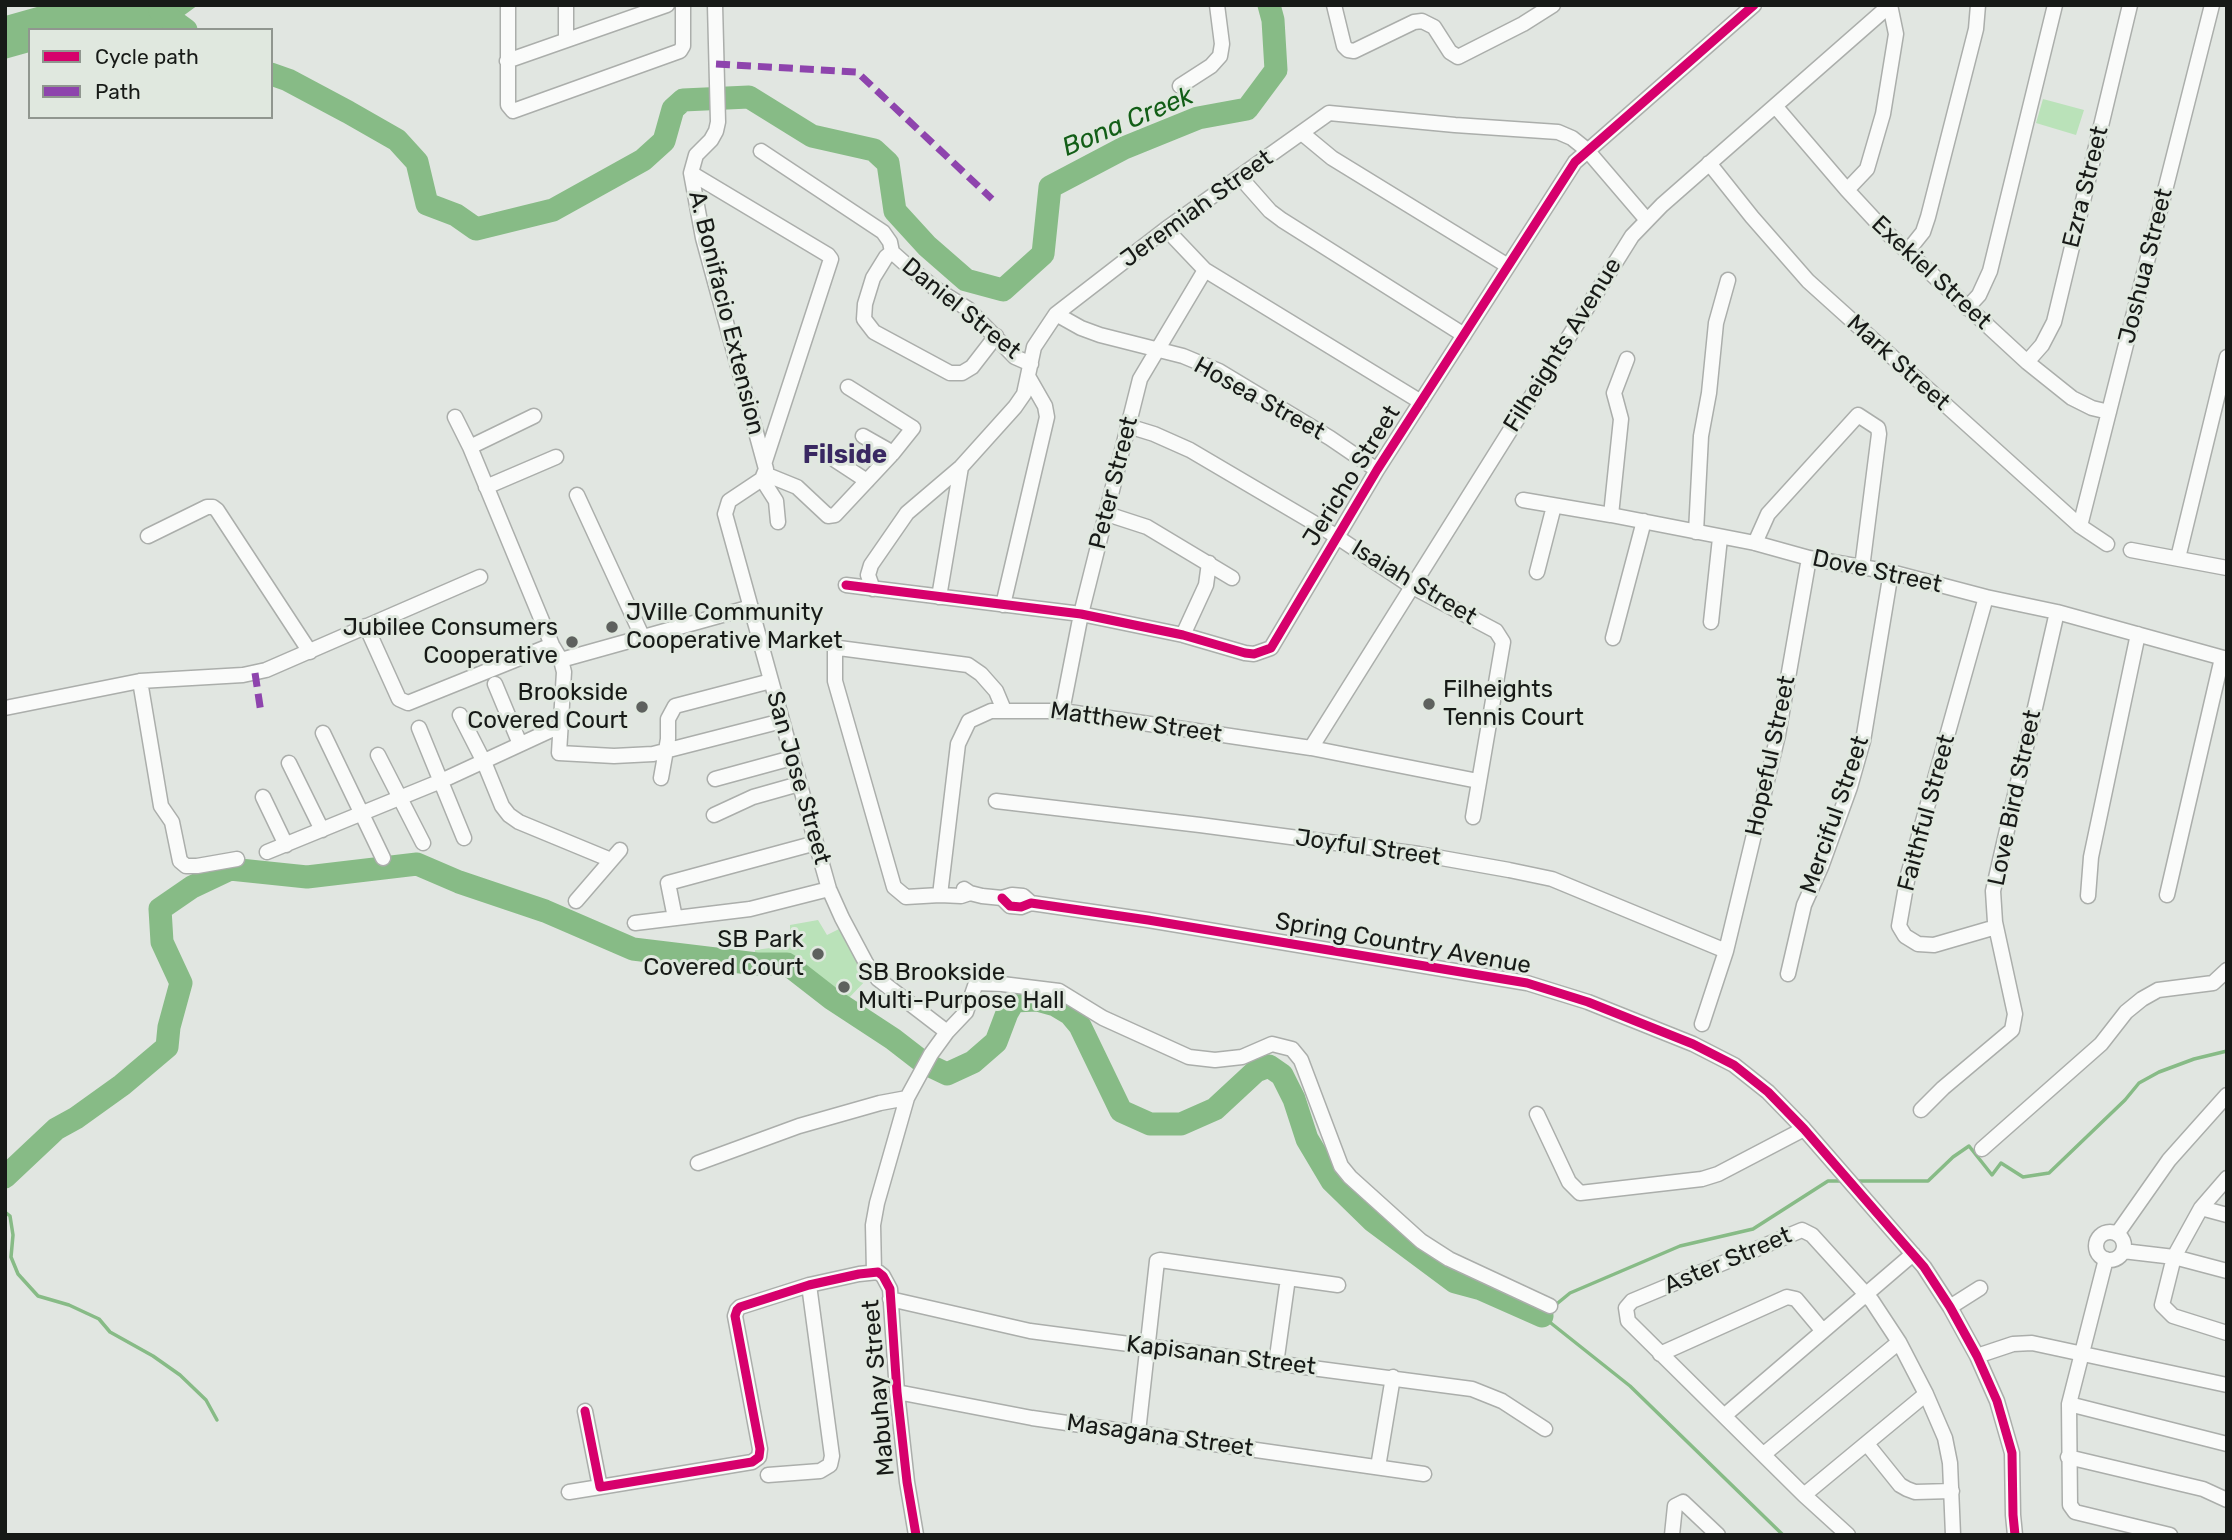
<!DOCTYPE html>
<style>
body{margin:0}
#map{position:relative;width:2232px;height:1540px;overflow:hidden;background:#e1e6e1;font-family:Rubik,sans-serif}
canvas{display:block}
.frame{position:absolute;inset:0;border:7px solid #171a17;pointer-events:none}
.legend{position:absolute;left:28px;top:28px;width:245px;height:91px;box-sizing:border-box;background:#e0e8df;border:2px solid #90968f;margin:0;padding:9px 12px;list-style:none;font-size:21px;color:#171a17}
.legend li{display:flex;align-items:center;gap:14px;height:35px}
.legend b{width:35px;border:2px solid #90968f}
</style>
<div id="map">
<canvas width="2232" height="1540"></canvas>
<div class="frame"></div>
<ul class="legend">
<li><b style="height:9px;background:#d6006c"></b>Cycle path</li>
<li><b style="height:9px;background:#8e44ad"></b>Path</li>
</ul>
</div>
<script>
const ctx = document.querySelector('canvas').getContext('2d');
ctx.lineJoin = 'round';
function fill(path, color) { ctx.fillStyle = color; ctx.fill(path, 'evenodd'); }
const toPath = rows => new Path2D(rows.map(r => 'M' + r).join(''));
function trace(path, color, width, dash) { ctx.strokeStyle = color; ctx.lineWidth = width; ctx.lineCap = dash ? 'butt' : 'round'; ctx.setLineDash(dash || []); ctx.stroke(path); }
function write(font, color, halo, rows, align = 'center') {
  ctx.font = font + ' Rubik,sans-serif'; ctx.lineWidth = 6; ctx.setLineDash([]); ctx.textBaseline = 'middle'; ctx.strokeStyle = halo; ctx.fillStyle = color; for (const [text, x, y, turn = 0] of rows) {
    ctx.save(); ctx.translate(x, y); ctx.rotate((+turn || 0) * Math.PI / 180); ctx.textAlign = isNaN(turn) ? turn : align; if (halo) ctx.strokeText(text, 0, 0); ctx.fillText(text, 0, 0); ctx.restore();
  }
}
fill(toPath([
 [2043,99,2084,110,2076,135,2036,123],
 [818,920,827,935,839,929,867,979,846,1001,801,966,784,959,755,958,755,950,785,946,785,936,790,935,790,925]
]), '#bae2b9');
fill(toPath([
 [44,5,198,5,164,30,30,30,30,52,5,59,5,16]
]), '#87bb86');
trace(toPath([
 [1855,1181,1928,1181,1953,1157,1969,1146,1992,1175,2001,1163,2023,1177,2049,1173,2125,1100,2139,1083,2159,1072,2194,1059,2227,1051],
 [5,1212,10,1216,13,1235,11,1257,18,1274,38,1296,69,1305,99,1319,110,1332,153,1356,180,1375,206,1400,217,1420],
 [1783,1535,1630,1386,1542,1316,1570,1293,1680,1246,1753,1229,1828,1181,1844,1181]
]), '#87bb86', 3.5);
trace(toPath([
 [160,11,186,30],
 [271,74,288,80,348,112,397,140,417,162,427,204,456,215,476,229,553,210,643,160,664,141,673,109,683,100,749,97,812,136,874,150,888,163,895,211,927,246,966,280,1003,290,1043,254,1050,187,1124,148,1198,118,1247,109,1276,70,1273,20,1269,5],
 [5,1177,56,1129,76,1118,122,1085,167,1047,169,1027,181,983,162,942,160,909,192,887,230,869,307,877,417,864,459,882,545,911,633,949,757,964,787,964,832,999,893,1039,924,1063,947,1074,973,1062,996,1042,1007,1013,1014,1001,1037,1000,1055,1005,1070,1014,1080,1026,1121,1111,1150,1124,1181,1124,1215,1109,1256,1071,1269,1066,1282,1075,1294,1099,1307,1139,1332,1181,1373,1221,1455,1282,1481,1289,1542,1316]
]), '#87bb86', 23);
const minor = toPath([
 [508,5,508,105,513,111,680,51,683,46,683,5],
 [715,5,718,122,716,131,711,140,696,155,691,173,703,238,766,469,762,479,729,501,725,514,816,843,829,889,842,918,866,963,878,979,947,1032],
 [1334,5,1344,46,1348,50,1354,51,1414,22,1422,21,1434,27,1450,52,1458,57,1523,24,1553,5],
 [566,39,566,5],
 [507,61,667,5],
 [1180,86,1211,66,1220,56,1222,44,1217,5],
 [1776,107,1847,190,1885,231,2027,362,2072,398,2092,408,2109,412],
 [1303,134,1332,158,1508,266],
 [761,151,883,232,890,242,892,252,911,269,936,289,968,309,1015,357,1031,364],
 [1709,163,1752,217,1808,281,2080,526,2107,544],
 [691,173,828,255,831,259,765,461],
 [1240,177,1270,211,1282,220,1464,335],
 [1847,190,1867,169,1883,114,1896,34,1890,5],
 [1166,229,1205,270,1421,402],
 [892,252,886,257,873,278,865,304,864,319,874,332,950,373,962,373,972,367,996,336],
 [1907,252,1923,232,1928,217,1976,29,1978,5],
 [1967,308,1979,295,1990,271,2055,5],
 [1056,314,1081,328,1100,335,1183,356,1219,371,1330,438,1377,470],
 [2027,362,2042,345,2054,322,2130,5],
 [455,417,470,447,552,645,561,660,564,672,559,753,614,756,653,754,782,721],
 [1128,426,1154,434,1190,450,1331,533,1411,586,1496,631,1503,642,1473,817],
 [863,436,893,453],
 [470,447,534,416],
 [835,460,867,481],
 [765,474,797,487,828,516,835,515,893,453,913,428,848,387],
 [762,479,776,501,778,522],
 [486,487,556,457],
 [577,495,643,638],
 [1523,500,1611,515,1755,543,1809,558,1891,572,1986,597,2057,612,2227,659],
 [1107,514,1147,527,1232,578],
 [1611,515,1621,419,1614,393,1627,359],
 [2080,526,2212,5],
 [1696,532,1701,436,1709,393,1716,323,1728,280],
 [148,536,207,507,213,507,217,510,310,652],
 [1755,543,1768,514,1858,415,1878,428,1879,434,1862,568],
 [2131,550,2227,568],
 [2178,558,2227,357],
 [1537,572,1554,506],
 [846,585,1081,614,1183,635,1245,653,1254,654,1271,648,1377,470,1575,162,1754,5],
 [873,589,868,575,871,565,907,513,961,467,1015,407,1024,394,1034,347,1056,314,1166,229,1329,113,1455,125,1558,132,1572,138,1587,150,1646,219],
 [939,597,961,467],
 [1986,597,1908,875,1899,926,1905,936,1918,944,1934,945,1996,927],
 [1003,605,1047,417,1045,406,1029,378],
 [1711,622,1720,538],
 [366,626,399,699,408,703,552,645],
 [1183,635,1206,585,1209,563],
 [1613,638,1644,521],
 [561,660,751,607],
 [140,681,161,806,172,822,180,861,186,866,197,866,237,859],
 [495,684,520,744],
 [5,708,140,681,243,675,266,670,480,577],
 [1062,711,1081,614,1140,379,1205,270],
 [460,715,484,762,502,806,509,815,519,822,611,860],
 [419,728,464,838],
 [323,733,383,858],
 [1311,748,1632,236,1662,205,1890,5],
 [378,755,423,843],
 [289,763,322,830],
 [661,778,668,739,668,719,675,706,771,681],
 [715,779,792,758],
 [263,797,286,845],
 [996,801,1200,825,1419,854,1509,870,1552,879,1726,951],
 [714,815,753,797,799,784],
 [267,852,441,781,560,726],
 [964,889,970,893,982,896,1002,898,1012,895,1023,896,1031,903],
 [970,893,961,896,940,895,906,897,894,887,835,681,835,651,839,648,968,665,981,674,996,691,1004,710],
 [940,895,958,744,969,721,991,711,1062,711,1311,748,1478,781],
 [2167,895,2222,658],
 [2088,896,2091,857,2138,634],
 [1002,898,1010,906,1021,907,1031,903,1148,920,1527,983,1588,1002,1693,1044,1734,1065,1768,1092,1804,1129,1924,1267,1950,1307,1977,1356,1997,1401,2012,1453,2013,1515,2015,1535],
 [576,901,620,850],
 [675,918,668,883,816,843],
 [635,923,750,909,829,889],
 [1788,974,1804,905,1821,867,1850,787,1863,741,1891,572],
 [1702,1024,1726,951,1778,735,1809,558],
 [1921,1110,1943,1088,2012,1030,2015,1014,1995,922,1993,891,2057,612],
 [1537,1114,1569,1182,1580,1193,1702,1179,1718,1174,1804,1129],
 [1982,1149,2101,1044,2126,1012,2142,999,2158,990,2213,983,2227,970],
 [698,1163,799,1126,880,1103,907,1098],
 [2227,1178,2201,1208,2174,1257,2162,1305,2173,1316,2227,1333],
 [2201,1208,2227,1215],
 '2096 1246a14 14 0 1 1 28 0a14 14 0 1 1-28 0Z',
 [2117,1234,2169,1160,2227,1095],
 [2123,1251,2174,1257,2227,1271],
 [2106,1259,2069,1404,2070,1505,2075,1512,2170,1535],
 [874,1272,873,1225,877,1203,907,1098,931,1054,947,1032,966,1012,976,983,1002,984,1059,991,1103,1018,1189,1057,1215,1060,1242,1057,1272,1044,1292,1049,1301,1060,1341,1166,1350,1177,1421,1241,1449,1259,1550,1306],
 [890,1299,1030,1331,1472,1389,1502,1401,1545,1429],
 [1950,1307,1980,1288],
 [1660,1354,1787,1297,1796,1299,1822,1330],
 [1977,1356,2013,1344,2032,1343,2227,1385],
 [1276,1364,1288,1278],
 [897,1392,1032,1418,1424,1474],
 [2069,1404,2227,1444],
 [585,1411,600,1487,752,1462,759,1457,760,1449,735,1316,737,1310,740,1307,809,1285,859,1274,878,1272,883,1276,890,1289,897,1392,907,1482,916,1535],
 [1724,1416,1913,1254],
 [1138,1432,1157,1261,1160,1260,1338,1285],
 [1867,1444,1900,1485,1907,1489,1915,1492,1952,1491],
 [1764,1454,1899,1342],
 [2068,1457,2203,1489,2227,1500],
 [1378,1467,1393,1377],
 [768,1475,820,1471,830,1465,832,1456,809,1285],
 [569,1492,600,1487],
 [1804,1495,1926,1394],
 [1672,1535,1675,1506,1683,1502,1718,1535],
 [1848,1535,1804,1495,1628,1321,1626,1308,1632,1301,1802,1230,1812,1235,1872,1301,1899,1342,1926,1394,1945,1438,1950,1463,1953,1535]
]);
trace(minor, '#abaeab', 17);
trace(minor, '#fafbfa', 14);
trace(toPath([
 [716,64,857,72,992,199],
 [255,673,261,713]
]), '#8e44ad', 7, [14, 7]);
trace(toPath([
 [846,585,1081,614,1183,635,1245,653,1254,654,1271,648,1377,470,1575,162,1754,5],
 [1002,898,1010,906,1021,907,1031,903,1148,920,1527,983,1588,1002,1693,1044,1734,1065,1768,1092,1804,1129,1924,1267,1950,1307,1977,1356,1997,1401,2012,1453,2013,1515,2015,1535],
 [585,1411,600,1487,752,1462,759,1457,760,1449,735,1316,737,1310,740,1307,809,1285,859,1274,878,1272,883,1276,890,1289,897,1392,907,1482,916,1535]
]), '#d6006c', 9);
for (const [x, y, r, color] of [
 [612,627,7,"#5e615e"],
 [572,642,7,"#5e615e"],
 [1429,704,7,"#5e615e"],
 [642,707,7,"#5e615e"],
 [818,954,7,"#5e615e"],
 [844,987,7,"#5e615e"]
]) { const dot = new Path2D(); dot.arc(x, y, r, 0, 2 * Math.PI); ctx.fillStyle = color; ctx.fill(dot); trace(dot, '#e0e8df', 2.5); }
write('24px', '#171a17', '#e0e8df', [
 ["Ezra Street",2086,187,-76],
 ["Jeremiah Street",1197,209,-36],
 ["Joshua Street",2146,266,-76],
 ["Exekiel Street",1931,273,43],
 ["Daniel Street",961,309,39],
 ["A. Bonifacio Extension",726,313,76],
 ["Filheights Avenue",1563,345,-58],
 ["Mark Street",1898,363,42],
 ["Hosea Street",1259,399,29],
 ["Jericho Street",1352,476,-58],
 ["Peter Street",1114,483,-76],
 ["Dove Street",1877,572,12],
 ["Isaiah Street",1414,583,31],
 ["Matthew Street",1136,723,8],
 ["Hopeful Street",1771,756,-78],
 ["San Jose Street",798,778,74],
 ["Love Bird Street",2015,798,-78],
 ["Faithful Street",1927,813,-75],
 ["Merciful Street",1835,815,-71],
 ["Joyful Street",1368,848,8],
 ["Spring Country Avenue",1403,944,10],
 ["Aster Street",1728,1261,-23],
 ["Kapisanan Street",1221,1356,7],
 ["Mabuhay Street",879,1388,-95],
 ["Masagana Street",1160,1436,8]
]);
write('24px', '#171a17', '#e0e8df', [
 ["JVille Community",626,613],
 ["Cooperative Market",626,641],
 ["Jubilee Consumers",558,628,"right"],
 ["Cooperative",558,656,"right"],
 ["Filheights",1443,690],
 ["Tennis Court",1443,718],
 ["Brookside",628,693,"right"],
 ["Covered Court",628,721,"right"],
 ["SB Park",804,940,"right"],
 ["Covered Court",804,968,"right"],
 ["SB Brookside",858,973],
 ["Multi-Purpose Hall",858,1001]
], 'left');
write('italic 26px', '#125e17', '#e0e8df', [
 ["Bona Creek",1128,122,-23]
]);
write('bold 26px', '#392862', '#e0e8df', [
 ["Filside",845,455]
]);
</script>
